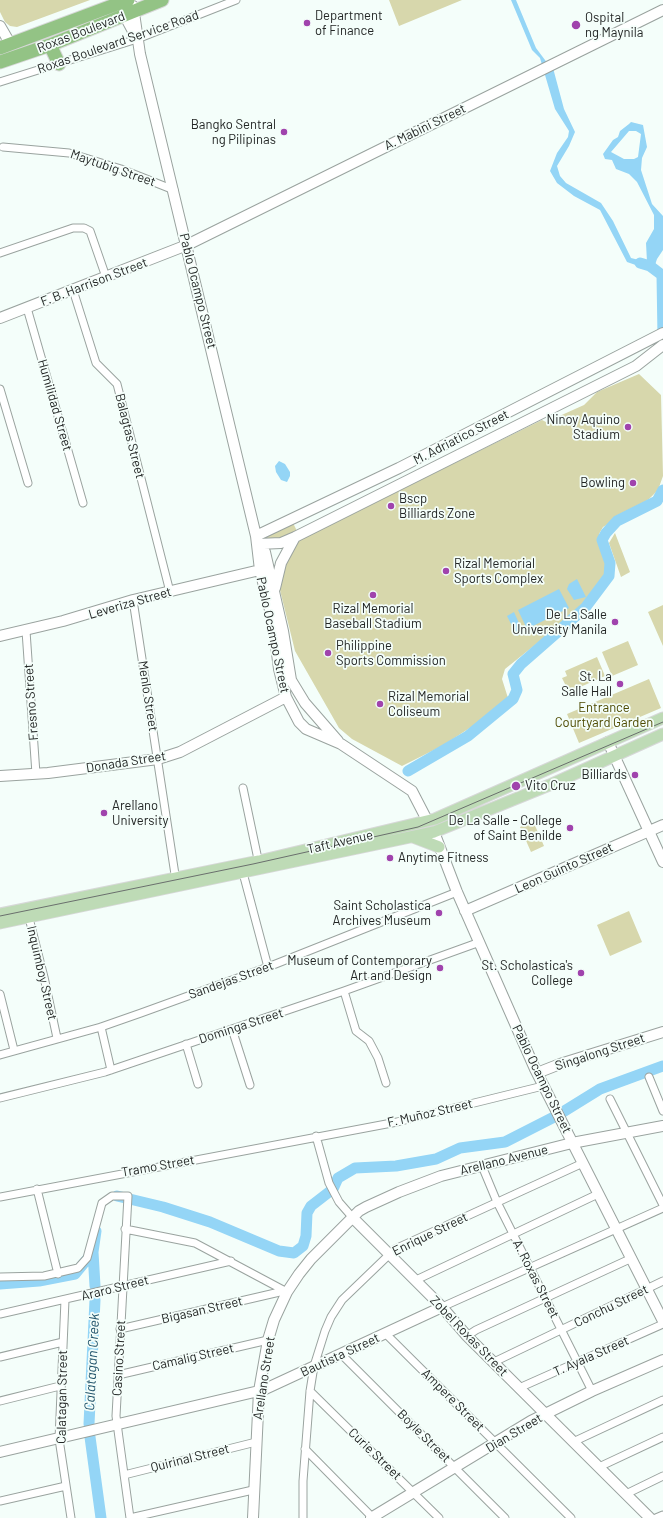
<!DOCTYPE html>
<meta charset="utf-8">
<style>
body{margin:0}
canvas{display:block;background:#f4fefa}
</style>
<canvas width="663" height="1518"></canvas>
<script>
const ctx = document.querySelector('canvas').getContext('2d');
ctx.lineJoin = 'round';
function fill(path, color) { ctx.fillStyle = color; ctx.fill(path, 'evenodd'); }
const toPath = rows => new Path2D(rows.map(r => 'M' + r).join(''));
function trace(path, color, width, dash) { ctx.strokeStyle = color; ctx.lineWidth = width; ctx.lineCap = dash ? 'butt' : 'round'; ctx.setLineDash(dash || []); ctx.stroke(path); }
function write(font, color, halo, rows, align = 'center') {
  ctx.font = font + ' Barlow,sans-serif'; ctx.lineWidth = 3.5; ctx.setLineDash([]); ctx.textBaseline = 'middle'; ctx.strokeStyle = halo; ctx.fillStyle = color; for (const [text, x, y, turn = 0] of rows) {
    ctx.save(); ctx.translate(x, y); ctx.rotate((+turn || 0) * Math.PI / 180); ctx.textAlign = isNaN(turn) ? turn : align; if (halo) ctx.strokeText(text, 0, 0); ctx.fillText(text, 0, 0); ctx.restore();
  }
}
fill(toPath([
 [0,0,90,0,17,27,10,26,5,22,0,12],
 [389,0,462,0,399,26],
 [639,374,661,395,663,476,658,490,649,499,603,527,599,534,599,541,610,570,581,608,505,669,502,679,508,698,482,720,442,746,402,766,352,739,339,728,295,651,279,586,282,572,296,541,542,420,546,422,584,405,597,392],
 [293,523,297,531,283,538,265,538],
 [615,533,630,572,621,577,609,543],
 [663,605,663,646,648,612],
 [628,641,638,665,612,676,602,652],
 [597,657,605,676,569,692,562,678,567,676,565,671],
 [649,679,661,708,579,743,567,714],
 [533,821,544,846,531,852,520,827],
 [629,911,642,942,610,956,597,925]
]), '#d7d7ac');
fill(toPath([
 [511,0,516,0,536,48,551,68,553,68,564,109,575,132,569,146,557,166,560,176,566,183,601,203,613,221,631,258,647,262,646,243,654,229,654,215,637,182,629,174,616,169,612,160,605,159,603,154,613,140,618,137,620,131,629,124,631,122,643,125,647,147,642,158,641,170,652,204,663,216,663,250,657,259,653,271,627,262,600,210,574,196,557,183,550,171,557,153,568,137,569,131,555,109,540,58,532,50],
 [629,131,636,131,641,134,638,157,634,159,624,159,611,152],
 [279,461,285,464,290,472,290,476,287,482,281,480,276,472,275,466],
 [577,579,586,597,574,600,567,589,569,584],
 [559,589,569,608,527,629,518,610],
 [514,612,523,632,517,636,507,616]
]), '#94d5f6');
trace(toPath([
 [640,263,650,266,662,275,663,337],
 [408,771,468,736,513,699,517,690,513,674,521,664,585,608,609,576,610,563,602,540,606,533,617,521,657,501,663,490],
 [117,1196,163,1207,210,1222,279,1251,294,1253,303,1246,306,1236,307,1213,311,1206,333,1189,338,1178,355,1168,396,1166,436,1159,460,1148,505,1142,558,1115,600,1089,663,1066],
 [93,1252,95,1286],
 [0,1284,39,1281,75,1274,93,1252,96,1231],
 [89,1424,95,1300],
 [90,1437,101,1518]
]), '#94d5f6', 11);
const street = toPath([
 [0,82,137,39,236,0],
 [3,147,69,153,121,169,174,190],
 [0,253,73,228,84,228,90,231,106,277],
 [73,290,96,363,117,384,170,592],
 [27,308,83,503],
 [0,389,28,483],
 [133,600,176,881],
 [26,631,36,774],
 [243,788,259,864],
 [243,873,268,967],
 [28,914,44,977,57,1038],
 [344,991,356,1031,369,1041,378,1058,386,1083],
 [0,994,14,1050],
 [101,1027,111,1070],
 [232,1029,250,1085],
 [186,1044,198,1084],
 [0,1055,101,1027,141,1013,268,967,457,892],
 [649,1077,663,1111],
 [0,1098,105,1072,344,991,480,942],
 [610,1099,663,1205],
 [316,1136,329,1183,339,1202,353,1218],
 [482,1166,497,1202,592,1391],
 [37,1189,58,1274],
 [0,1197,397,1122,543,1086],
 [125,1229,195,1243,287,1292],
 [0,1277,44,1276,78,1268,87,1258,102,1203,112,1196,128,1196,116,1416,130,1518],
 [416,1280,598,1194],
 [65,1300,59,1439,71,1518],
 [442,1307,663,1208],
 [0,1314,231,1261],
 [120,1329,284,1291],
 [386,1334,571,1518],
 [467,1336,476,1330,632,1258],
 [341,1354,505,1518],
 [0,1357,63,1342],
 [494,1362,663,1281],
 [118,1375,268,1340],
 [519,1388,663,1324],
 [310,1391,439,1518],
 [0,1401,60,1386],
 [573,1442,663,1400],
 [305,1449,373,1518],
 [599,1467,663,1437],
 [124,1475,256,1442],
 [626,1494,663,1476],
 [0,1501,66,1486],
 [130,1518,253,1490],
 [303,1518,303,1481,310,1391,314,1366,325,1331,331,1317,342,1300,395,1249,583,1163],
 [656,1518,663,1515]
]);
const secondary = toPath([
 [133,6,140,54,256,536,260,570,273,622,279,669,286,697,299,722,306,729,341,744,412,791,427,820],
 [121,9,136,37],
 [0,26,11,45],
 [0,318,187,245,663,10],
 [256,536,399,468,663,333],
 [258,544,281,543,295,537,636,366,663,345],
 [258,544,265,552,283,631,291,680,305,703,338,741],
 [275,588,281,563,295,537],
 [0,636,63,621,133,600,260,570],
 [608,742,663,862],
 [0,776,48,773,158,759,180,752,286,697],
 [434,832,457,892,535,1069,663,1321],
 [465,911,663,825],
 [537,1073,560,1064,663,1032],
 [353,1218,442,1307,467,1336,650,1518],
 [0,1452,263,1390,442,1307],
 [253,1518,259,1391,268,1340,274,1320,287,1292,299,1274,311,1259,359,1211,366,1207,399,1192,441,1176,572,1143,663,1126],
 [371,1518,531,1421,592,1391,663,1360]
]);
const primary = toPath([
 [413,837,439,847],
 [0,914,259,861,435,819,663,718],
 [0,923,434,832,552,784,663,734]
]);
const highway = toPath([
 [50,45,59,64],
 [0,48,128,0],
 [0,62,50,45,162,0]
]);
trace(street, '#9aa39f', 9);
trace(secondary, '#9aa39f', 12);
trace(primary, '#d7d8d8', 13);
trace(highway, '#d7d8d8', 15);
trace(street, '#fff', 7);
trace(secondary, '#fff', 10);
trace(primary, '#bedbb6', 11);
trace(highway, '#93c385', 13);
trace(toPath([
 [0,916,253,864,418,827,663,722]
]), '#6a6f6d', 1);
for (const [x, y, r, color] of [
 [307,23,4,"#a043ad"],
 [576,25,5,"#a043ad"],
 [284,132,4,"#a043ad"],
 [628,427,4,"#a043ad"],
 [633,483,4,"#a043ad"],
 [391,506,4,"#a043ad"],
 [446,571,4,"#a043ad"],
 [373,595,4,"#a043ad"],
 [615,622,4,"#a043ad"],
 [328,653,4,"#a043ad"],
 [620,684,4,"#a043ad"],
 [380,704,4,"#a043ad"],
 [635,775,4,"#a043ad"],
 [516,786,5,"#a043ad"],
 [104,813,4,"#a043ad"],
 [570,828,4,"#a043ad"],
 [390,858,4,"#a043ad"],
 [439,913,4,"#a043ad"],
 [440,968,4,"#a043ad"],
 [581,973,4,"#a043ad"]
]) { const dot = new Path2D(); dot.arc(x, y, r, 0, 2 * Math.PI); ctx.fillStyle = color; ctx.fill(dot); trace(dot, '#f4fefa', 1.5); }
write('13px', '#232625', '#f4fefa', [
 ["Department",315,16,"left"],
 ["of Finance",315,31,"left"],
 ["Ospital",585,18,"left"],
 ["ng Maynila",585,33,"left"],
 ["Bangko Sentral",276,125],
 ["ng Pilipinas",276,140],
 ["Ninoy Aquino",620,420],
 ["Stadium",620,435],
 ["Bowling",625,483],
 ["Bscp",399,499,"left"],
 ["Billiards Zone",399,514,"left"],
 ["Rizal Memorial",454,564,"left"],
 ["Sports Complex",454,579,"left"],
 ["Rizal Memorial",373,609,"center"],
 ["Baseball Stadium",373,624,"center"],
 ["De La Salle",607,615],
 ["University Manila",607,630],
 ["Philippine",336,646,"left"],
 ["Sports Commission",336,661,"left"],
 ["St. La",612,677],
 ["Salle Hall",612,692],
 ["Rizal Memorial",388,697,"left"],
 ["Coliseum",388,712,"left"],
 ["Billiards",627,775],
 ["Vito Cruz",525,786,"left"],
 ["Arellano",112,806,"left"],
 ["University",112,821,"left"],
 ["De La Salle - College",562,821],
 ["of Saint Benilde",562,836],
 ["Anytime Fitness",398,858,"left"],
 ["Saint Scholastica",431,906],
 ["Archives Museum",431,921],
 ["Museum of Contemporary",432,961],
 ["Art and Design",432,976],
 ["St. Scholastica's",573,966],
 ["College",573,981]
], 'right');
write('13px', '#232625', '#f4fefa', [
 ["Roxas Boulevard",81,32,-21],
 ["Roxas Boulevard Service Road",118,42,-19],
 ["A. Mabini Street",425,127,-26],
 ["Maytubig Street",113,168,19],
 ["F. B. Harrison Street",94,282,-21],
 ["Pablo Ocampo Street",198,291,76],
 ["Humilidad Street",55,405,74],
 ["Balagtas Street",130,436,76],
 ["M. Adriatico Street",461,437,-27],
 ["Leveriza Street",130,603,-16],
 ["Pablo Ocampo Street",273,635,78],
 ["Menlo Street",148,696,81],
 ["Fresno Street",31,702,-94],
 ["Donada Street",126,762,-9],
 ["Taft Avenue",340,842,-13],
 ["Leon Guinto Street",564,868,-24],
 ["Inquimboy Street",42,973,77],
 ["Sandejas Street",231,980,-20],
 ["Dominga Street",241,1026,-18],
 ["Singalong Street",600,1052,-18],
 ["Pablo Ocampo Street",542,1079,64],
 ["F. Muñoz Street",430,1113,-13],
 ["Arellano Avenue",504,1160,-14],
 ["Tramo Street",158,1166,-10],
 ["Enrique Street",430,1234,-26],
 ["A. Roxas Street",536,1279,63],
 ["Araro Street",115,1288,-14],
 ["Conchu Street",611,1306,-26],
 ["Bigasan Street",202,1310,-13],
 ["Zobel Roxas Street",469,1336,46],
 ["Bautista Street",340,1355,-25],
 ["T. Ayala Street",591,1356,-24],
 ["Camalig Street",193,1357,-13],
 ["Casino Street",119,1358,-87],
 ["Arellano Street",264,1378,-81],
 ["Calatagan Street",62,1397,-89],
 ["Ampere Street",453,1400,45],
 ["Dian Street",514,1433,-31],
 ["Boyle Street",424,1436,45],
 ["Curie Street",375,1454,44],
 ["Quirinal Street",190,1458,-14]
]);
write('13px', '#4d4a00', '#f4fefa', [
 ["Entrance",604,708],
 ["Courtyard Garden",604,723]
]);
write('italic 14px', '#22556c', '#f4fefa', [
 ["Calatagan Creek",92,1362,-87]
]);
</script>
